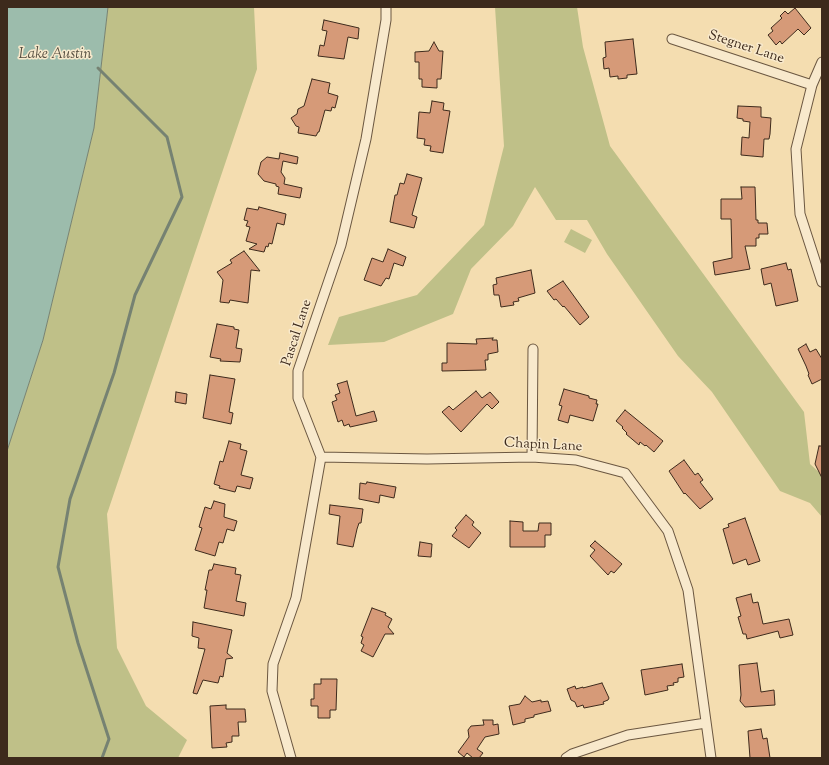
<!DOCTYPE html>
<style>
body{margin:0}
#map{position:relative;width:829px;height:765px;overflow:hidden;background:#f4ddb0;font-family:"Sorts Mill Goudy",serif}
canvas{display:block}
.frame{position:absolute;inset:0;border:8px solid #3d2a1c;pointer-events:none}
</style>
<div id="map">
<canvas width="829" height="765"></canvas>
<div class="frame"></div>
</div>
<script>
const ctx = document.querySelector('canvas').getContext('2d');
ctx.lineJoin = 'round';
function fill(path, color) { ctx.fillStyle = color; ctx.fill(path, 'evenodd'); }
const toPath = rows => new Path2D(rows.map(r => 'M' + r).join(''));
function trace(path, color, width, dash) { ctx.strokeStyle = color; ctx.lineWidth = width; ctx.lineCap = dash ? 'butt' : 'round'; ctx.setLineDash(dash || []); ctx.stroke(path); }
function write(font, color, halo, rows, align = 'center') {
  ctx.font = font + ' "Sorts Mill Goudy",serif'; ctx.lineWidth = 3; ctx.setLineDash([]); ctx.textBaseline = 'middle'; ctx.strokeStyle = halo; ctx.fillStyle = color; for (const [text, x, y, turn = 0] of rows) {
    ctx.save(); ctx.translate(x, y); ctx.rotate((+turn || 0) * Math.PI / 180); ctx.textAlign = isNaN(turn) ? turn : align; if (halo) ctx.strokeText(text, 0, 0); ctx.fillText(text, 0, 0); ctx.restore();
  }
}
fill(toPath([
 [108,7,254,7,257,69,107,514,117,648,146,706,187,740,178,758,7,758,7,451,43,340,94,128],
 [495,7,577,7,583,47,610,146,804,412,810,464,822,475,822,517,810,503,780,491,712,392,678,356,607,254,587,220,556,220,535,187,513,226,471,269,453,314,384,342,328,345,339,317,417,295,484,225,504,146],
 [571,229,592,240,585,253,564,242]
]), '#bfc088');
const water = toPath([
 [7,7,108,7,94,128,43,340,7,451,7,7]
]);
fill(water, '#9cbcac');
trace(water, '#768272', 1);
trace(toPath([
 [98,68,167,137,182,197,135,295,114,373,70,499,58,567,78,643,109,739,102,758]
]), '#768272', 3);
const building = toPath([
 [795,8,811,28,804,35,798,29,782,44,780,41,776,45,768,35,773,31,771,28,782,18,780,16,785,11,788,14,795,8],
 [324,20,359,28,358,39,348,37,344,59,318,56,320,45,324,46,327,31,322,30,324,20],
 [633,39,637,74,627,75,627,78,618,79,618,76,610,77,609,68,604,69,603,58,606,57,605,42,633,39],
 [434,42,439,51,443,51,441,79,437,79,437,88,422,87,422,79,419,79,419,62,415,62,415,52,429,51,434,42],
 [312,79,330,83,328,93,338,96,335,108,332,107,331,111,325,110,319,132,318,132,316,136,298,133,299,127,296,126,291,118,297,114,298,109,304,106,312,79],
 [432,101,444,103,443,110,450,111,443,153,430,151,431,146,424,145,425,139,417,138,419,112,430,113,432,101],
 [738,106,761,107,761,117,771,118,770,134,769,139,764,139,763,157,741,155,742,137,749,138,750,122,743,121,743,119,737,118,738,106],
 [280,153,298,157,297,164,283,161,281,172,285,178,284,184,302,188,300,198,278,194,279,187,276,186,276,184,264,181,258,174,261,162,267,157,279,159,280,153],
 [407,174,422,178,412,215,417,217,414,228,390,222,395,195,397,195,400,183,404,184,407,174],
 [741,187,755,187,756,220,758,220,758,223,767,223,768,234,759,234,759,238,756,238,756,246,745,246,750,269,715,275,713,262,732,258,731,219,721,219,721,199,742,199,741,187],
 [259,207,286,214,284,225,277,223,272,244,269,243,268,247,266,246,264,252,249,249,257,244,246,241,250,227,246,226,248,221,244,220,247,208,258,210,259,207],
 [388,249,406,257,403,266,394,263,389,279,386,278,381,286,364,280,372,258,383,262,388,249],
 [244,251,260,271,251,270,248,303,230,300,229,303,220,302,223,280,217,272,232,263,230,260,244,251],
 [786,263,788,270,791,269,798,301,776,306,771,283,764,285,761,269,786,263],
 [531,270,535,293,518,298,519,301,513,302,514,305,501,307,499,295,494,295,493,285,497,284,496,278,531,270],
 [563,281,589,317,580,325,564,306,563,307,556,299,554,300,547,291,563,281],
 [217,324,234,327,234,329,239,330,236,348,242,349,240,362,220,361,221,359,210,357,217,324],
 [493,338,492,340,497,340,498,352,488,354,488,360,485,360,486,370,442,371,442,363,447,363,447,343,477,344,476,339,493,338],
 [806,344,810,352,816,349,822,359,822,379,812,384,808,375,809,374,806,366,798,349,806,344],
 [210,375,235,379,229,412,233,413,231,424,203,418,210,375],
 [347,381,356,416,374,411,377,421,350,427,349,424,344,426,342,420,338,422,332,402,337,400,335,395,340,393,337,384,347,381],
 [564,389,589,396,589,398,597,400,596,404,598,404,593,421,570,415,568,423,558,420,562,406,559,405,564,389],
 [476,391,482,398,490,392,499,402,492,409,487,404,461,432,442,412,449,406,453,410,476,391],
 [176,392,187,394,186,404,175,402,176,392],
 [625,410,663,441,654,452,646,445,645,446,640,442,639,445,626,434,627,433,622,428,623,427,616,421,625,410],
 [229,441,241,444,240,449,247,451,241,475,253,478,250,489,237,486,235,492,219,488,220,486,214,484,220,461,223,462,229,441],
 [819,446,822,446,822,478,815,464,819,446],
 [684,460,695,475,698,473,703,480,700,482,713,499,700,509,685,493,684,494,669,471,684,460],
 [367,482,396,487,394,498,380,495,379,503,359,499,360,483,366,484,367,482],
 [214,501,225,504,224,517,237,521,234,531,227,529,223,543,219,542,215,556,195,550,202,528,199,527,205,507,211,509,214,501],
 [330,505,363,509,361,523,359,523,357,529,353,547,337,544,340,516,329,514,330,505],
 [466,515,474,522,472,525,481,533,469,548,452,536,457,530,455,528,466,515],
 [745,518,760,561,748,565,746,559,733,564,723,529,729,527,728,524,745,518],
 [510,521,523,522,523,531,538,531,539,523,551,523,551,535,545,535,545,547,510,547,510,521],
 [595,541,622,564,614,573,611,571,608,575,590,556,595,550,590,546,595,541],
 [420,542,432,544,431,557,418,556,420,542],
 [214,564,236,568,235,574,241,575,236,601,246,603,244,616,204,608,207,590,205,590,209,570,212,570,214,564],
 [751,594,753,603,758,602,763,624,789,619,793,635,780,638,778,631,747,639,746,634,743,634,738,617,741,616,736,598,751,594],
 [372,608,386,613,385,615,392,619,388,627,394,634,385,634,373,657,361,651,364,645,361,643,363,637,361,636,372,608],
 [193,622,232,630,227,653,233,658,226,659,223,677,220,676,218,683,203,680,197,694,193,693,205,649,198,648,199,638,192,636,193,622],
 [757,663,761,692,774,690,775,705,745,707,740,701,741,695,739,665,757,663],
 [682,664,684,677,678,678,678,682,673,683,674,685,667,686,668,690,645,695,641,670,682,664],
 [321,679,337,679,336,710,330,710,330,718,318,718,318,706,311,706,311,699,314,699,314,684,321,684,321,679],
 [602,683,609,698,608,700,603,702,604,704,584,708,583,705,577,707,575,702,571,700,567,689,575,686,576,689,583,687,583,688,602,683],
 [525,696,532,702,541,700,541,702,548,701,551,711,534,715,534,717,525,719,525,722,513,725,509,706,520,704,525,696],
 [226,705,226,709,245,709,246,722,238,722,239,736,232,736,232,742,226,743,227,747,212,748,210,706,226,705],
 [483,720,493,720,493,725,498,724,499,734,485,737,477,749,483,753,479,758,473,758,467,753,464,757,458,752,469,737,468,730,471,726,484,725,483,720],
 [761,729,763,739,767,738,770,758,750,758,748,731,761,729]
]);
fill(building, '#d69a78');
trace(building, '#3d2a1c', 1);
const street = toPath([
 [672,39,812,85],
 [822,62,812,85,796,149,800,214,822,282],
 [321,457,427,459,532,457,576,460,625,473,668,531,688,590,711,758],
 [532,457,533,349],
 [291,758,272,691,273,664,296,598,321,457,298,398,298,371,341,245,366,139,386,20,386,7],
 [566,758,572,754,628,735,706,723]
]);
trace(street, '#6b5741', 11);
trace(street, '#f8e9cc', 9);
write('14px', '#3d2a1c', '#f8e9cc', [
 ["Stegner Lane",746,48,18],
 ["Pascal Lane",298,333,-72],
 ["Chapin Lane",543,446,3]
]);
write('italic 15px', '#554e40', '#f8e9cc', [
 ["Lake Austin",55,55]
]);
</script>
